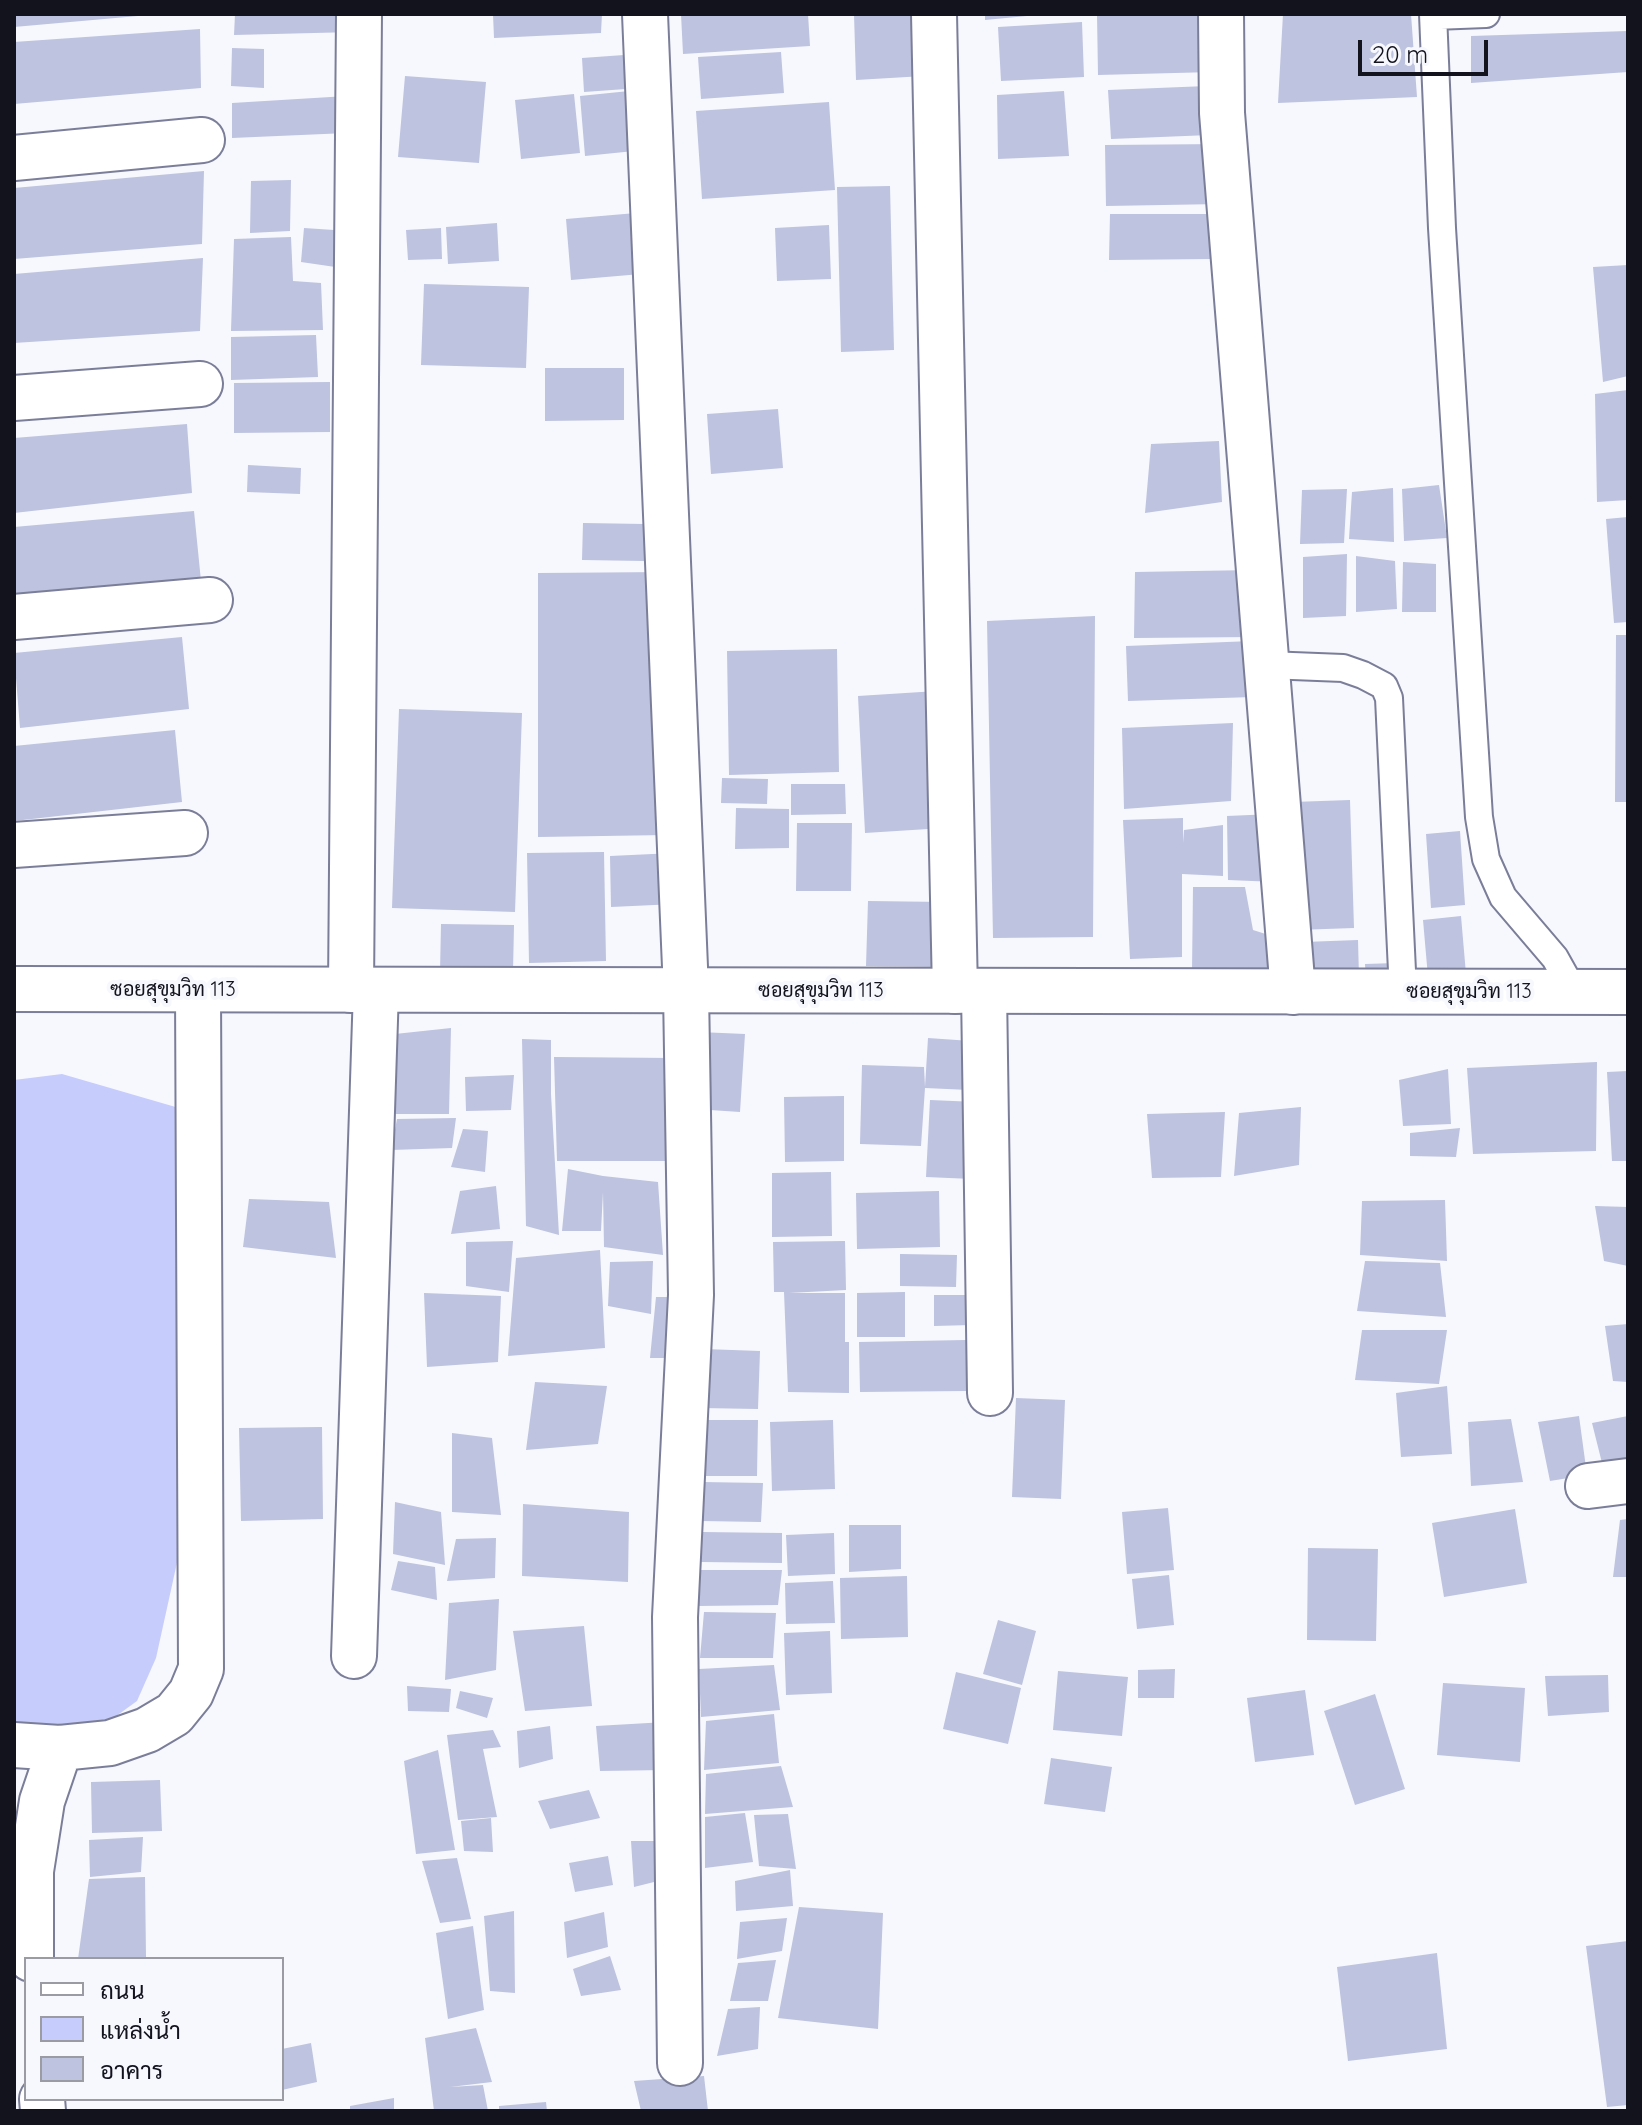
<!DOCTYPE html>
<meta charset="utf-8">
<style>
body{margin:0}
#map{position:relative;width:1642px;height:2125px;overflow:hidden;background:#f7f8fd;font-family:Quicksand,Sarabun,sans-serif}
canvas{display:block}
.frame{position:absolute;inset:0;border:16px solid #12131d;pointer-events:none}
.legend{position:absolute;left:24px;top:1957px;width:260px;height:144px;box-sizing:border-box;background:#f7f8fd;border:2px solid #9b9ca3;margin:0;padding:10px 14px;list-style:none;font-size:24px;color:#12131d}
.legend li{display:flex;align-items:center;gap:16px;height:40px}
.legend b{width:40px;border:2px solid #9b9ca3}
.scale{position:absolute;left:1358px;top:40px;width:130px;height:36px;box-sizing:border-box;border:4px solid #12131d;border-top:0;padding-left:10px;font-size:24px;line-height:28px;white-space:nowrap;color:#12131d;-webkit-text-stroke:6px #f7f8fd;paint-order:stroke}
</style>
<div id="map">
<canvas width="1642" height="2125"></canvas>
<div class="frame"></div>
<ul class="legend">
<li><b style="height:10px;background:#fff"></b>ถนน</li>
<li><b style="height:22px;background:#c6ccfb"></b>แหล่งน้ำ</li>
<li><b style="height:22px;background:#bec3df"></b>อาคาร</li>
</ul>
<div class="scale">20 m</div>
</div>
<script>
const ctx = document.querySelector('canvas').getContext('2d');
ctx.lineJoin = 'round';
function fill(path, color) { ctx.fillStyle = color; ctx.fill(path, 'evenodd'); }
const toPath = rows => new Path2D(rows.map(r => 'M' + r).join(''));
function trace(path, color, width, dash) { ctx.strokeStyle = color; ctx.lineWidth = width; ctx.lineCap = dash ? 'butt' : 'round'; ctx.setLineDash(dash || []); ctx.stroke(path); }
function write(font, color, halo, rows, align = 'center') {
  ctx.font = font + ' Quicksand,Sarabun,sans-serif'; ctx.lineWidth = 8; ctx.setLineDash([]); ctx.textBaseline = 'middle'; ctx.strokeStyle = halo; ctx.fillStyle = color; for (const [text, x, y, turn = 0] of rows) {
    ctx.save(); ctx.translate(x, y); ctx.rotate((+turn || 0) * Math.PI / 180); ctx.textAlign = isNaN(turn) ? turn : align; if (halo) ctx.strokeText(text, 0, 0); ctx.fillText(text, 0, 0); ctx.restore();
  }
}
fill(toPath([
 [62,1074,179,1108,180,1549,156,1658,137,1701,79,1743,14,1726,14,1080]
]), '#c6ccfb');
fill(toPath([
 [14,14,137,14,138,16,14,27],
 [235,14,354,14,354,32,234,35],
 [493,14,602,14,601,33,494,38],
 [681,14,808,14,810,46,683,54],
 [854,14,923,14,924,76,856,80],
 [985,14,1027,14,1027,16,985,20],
 [1097,14,1212,14,1213,72,1098,75],
 [1283,14,1411,14,1417,97,1278,103],
 [1082,22,1084,77,1001,81,998,27],
 [200,29,201,88,14,104,14,42],
 [1628,31,1628,72,1471,83,1471,36],
 [232,48,264,49,264,88,231,86],
 [781,52,784,93,701,99,698,57],
 [638,54,640,88,584,92,582,58],
 [405,76,486,82,479,163,398,157],
 [1207,86,1210,135,1111,139,1108,90],
 [639,90,644,150,585,156,580,96],
 [1064,91,1069,156,998,159,997,95],
 [574,94,580,153,521,159,515,100],
 [347,96,347,133,232,138,232,103],
 [829,102,835,190,702,199,696,111],
 [1221,144,1221,204,1106,206,1105,145],
 [204,171,202,244,14,259,14,188],
 [291,180,290,231,250,233,251,181],
 [890,186,894,350,841,352,837,187],
 [636,213,641,274,571,280,566,219],
 [1110,214,1213,214,1212,259,1109,260],
 [497,223,499,261,448,264,446,227],
 [829,225,831,279,777,281,775,228],
 [304,228,349,231,349,269,301,262],
 [441,228,442,259,408,260,406,230],
 [291,237,293,281,321,283,323,330,231,331,234,239],
 [203,258,200,331,14,343,14,274],
 [1628,265,1628,376,1603,382,1593,267],
 [424,284,529,287,526,368,421,365],
 [316,335,318,377,231,380,231,337],
 [545,368,624,368,624,420,545,421],
 [330,382,330,432,234,433,234,383],
 [1628,390,1628,500,1597,502,1595,394],
 [778,409,783,468,711,474,707,414],
 [187,424,192,493,14,513,14,438],
 [1219,441,1222,502,1145,513,1151,444],
 [248,465,301,468,300,494,247,492],
 [1439,485,1447,538,1404,541,1402,489],
 [1393,488,1394,542,1349,539,1352,492],
 [1347,489,1344,543,1300,544,1302,490],
 [194,511,201,581,14,602,14,527],
 [1628,517,1628,622,1614,623,1606,519],
 [583,523,645,524,644,561,582,560],
 [1347,554,1346,616,1303,618,1303,557],
 [1356,556,1395,561,1397,609,1356,612],
 [1403,562,1436,564,1436,612,1402,612],
 [1254,570,1255,637,1134,638,1135,572],
 [666,572,667,835,538,837,538,573],
 [1095,616,1093,937,993,938,987,621],
 [1616,635,1628,635,1628,802,1615,802],
 [182,637,189,709,20,728,14,653],
 [1252,641,1253,697,1128,701,1126,646],
 [837,649,839,772,729,775,727,651],
 [937,691,944,828,865,833,858,696],
 [399,709,522,713,515,912,392,908],
 [1233,723,1231,801,1124,809,1122,728],
 [175,730,182,802,14,821,14,746],
 [722,778,768,779,767,804,721,803],
 [791,784,845,784,846,814,791,815],
 [1350,800,1354,928,1297,930,1293,802],
 [736,808,789,809,789,848,735,849],
 [1273,814,1276,882,1228,880,1227,816],
 [1183,818,1183,843,1184,830,1223,825,1223,876,1182,874,1182,957,1130,959,1123,820],
 [797,823,852,823,851,891,796,891],
 [1460,831,1465,905,1431,908,1426,834],
 [604,852,606,961,529,963,527,853],
 [674,853,676,904,611,907,610,856],
 [1193,887,1245,887,1253,930,1275,937,1279,971,1192,972],
 [868,901,944,902,942,967,866,966],
 [1461,916,1466,974,1428,977,1423,920],
 [441,924,514,925,513,972,440,972],
 [1358,940,1359,977,1305,978,1304,942],
 [1396,963,1396,982,1366,983,1365,964],
 [451,1028,449,1114,391,1114,395,1034],
 [699,1032,745,1034,740,1112,695,1109],
 [928,1038,971,1041,969,1090,925,1088,921,1146,860,1144,862,1065,924,1067,925,1087],
 [522,1039,551,1040,551,1094,559,1235,526,1226],
 [554,1057,674,1058,678,1161,557,1161],
 [1597,1062,1596,1151,1473,1154,1467,1068],
 [1448,1069,1451,1124,1403,1126,1399,1080],
 [1628,1071,1628,1161,1612,1161,1607,1072],
 [514,1075,511,1110,466,1111,465,1077],
 [844,1096,844,1161,785,1162,784,1097],
 [930,1100,976,1102,972,1179,926,1177],
 [1301,1107,1299,1165,1234,1176,1239,1113],
 [1225,1112,1221,1177,1152,1178,1147,1114],
 [456,1118,452,1148,391,1150,397,1119],
 [1460,1128,1456,1157,1410,1156,1410,1133],
 [463,1129,488,1131,485,1172,451,1167],
 [568,1169,603,1176,658,1182,663,1255,604,1247,603,1192,601,1231,562,1231],
 [831,1172,832,1236,772,1237,772,1173],
 [496,1186,500,1229,451,1234,460,1191],
 [939,1191,940,1247,857,1249,856,1193],
 [249,1199,329,1202,336,1258,243,1247],
 [1445,1200,1447,1261,1360,1255,1362,1201],
 [1595,1206,1628,1207,1628,1266,1604,1261],
 [513,1241,509,1292,466,1286,466,1242],
 [845,1241,846,1290,789,1293,845,1293,845,1342,849,1342,849,1393,788,1392,784,1292,774,1292,773,1242],
 [600,1250,605,1348,508,1356,516,1258],
 [900,1254,957,1255,956,1287,900,1286],
 [653,1261,651,1314,608,1306,610,1262],
 [1365,1261,1440,1263,1446,1317,1357,1311],
 [905,1292,905,1337,857,1337,857,1293],
 [424,1293,501,1296,498,1362,427,1367],
 [934,1295,972,1295,972,1325,934,1326],
 [656,1297,688,1297,685,1358,650,1358],
 [1628,1324,1628,1382,1613,1381,1605,1326],
 [1362,1330,1447,1330,1439,1384,1355,1380],
 [966,1340,967,1391,860,1392,859,1342],
 [704,1349,760,1351,758,1409,701,1408],
 [535,1382,607,1386,598,1444,526,1450],
 [1447,1386,1452,1454,1401,1457,1396,1393],
 [1016,1398,1065,1400,1061,1499,1012,1497],
 [1579,1416,1587,1475,1550,1481,1538,1422],
 [1628,1416,1628,1464,1603,1467,1592,1423],
 [1511,1419,1523,1482,1471,1486,1468,1422],
 [700,1420,758,1420,757,1476,698,1476],
 [833,1420,835,1489,772,1491,770,1422],
 [322,1427,323,1519,241,1521,239,1428],
 [452,1433,492,1438,501,1515,452,1512],
 [702,1482,763,1483,761,1522,701,1521],
 [395,1502,441,1512,445,1565,393,1554],
 [523,1504,629,1512,628,1582,522,1576],
 [1168,1508,1174,1570,1127,1574,1122,1512],
 [1515,1509,1527,1583,1444,1597,1432,1523],
 [1628,1519,1628,1577,1613,1577,1620,1520],
 [849,1525,901,1525,901,1569,849,1572],
 [702,1532,782,1533,782,1563,701,1562],
 [834,1533,835,1574,788,1576,786,1535],
 [496,1538,495,1578,447,1581,456,1539],
 [1308,1548,1378,1549,1376,1641,1307,1640],
 [398,1561,435,1567,437,1600,391,1590],
 [698,1570,782,1570,778,1605,698,1606],
 [1169,1575,1174,1625,1137,1629,1132,1579],
 [907,1576,908,1637,841,1639,840,1578],
 [833,1581,835,1623,786,1624,785,1583],
 [499,1599,496,1670,445,1680,449,1603],
 [704,1612,776,1613,773,1658,700,1658],
 [998,1620,1036,1631,1022,1685,983,1674],
 [584,1626,592,1706,525,1711,513,1631],
 [830,1631,832,1693,786,1695,784,1633],
 [774,1665,780,1710,701,1717,699,1669],
 [1175,1669,1174,1698,1138,1698,1138,1670],
 [1058,1671,1128,1677,1122,1736,1053,1730],
 [956,1672,1021,1688,1008,1744,943,1729],
 [1608,1675,1609,1712,1548,1716,1545,1676],
 [1443,1683,1525,1688,1520,1762,1437,1755],
 [407,1686,451,1689,449,1712,408,1711],
 [1305,1690,1314,1755,1255,1762,1247,1698],
 [460,1691,493,1698,487,1718,456,1708],
 [1375,1694,1405,1789,1355,1805,1324,1711],
 [774,1714,779,1763,704,1770,706,1721],
 [666,1722,665,1770,600,1771,596,1726],
 [550,1726,553,1759,519,1768,517,1731],
 [493,1730,501,1747,483,1749,497,1817,458,1820,447,1735],
 [438,1750,455,1850,416,1854,404,1761],
 [1051,1758,1112,1767,1105,1812,1044,1804],
 [781,1766,793,1807,705,1814,706,1774],
 [160,1780,162,1831,92,1833,91,1782],
 [589,1790,600,1818,550,1829,538,1801],
 [745,1813,753,1862,705,1868,705,1817],
 [788,1814,796,1869,759,1866,754,1815],
 [491,1818,493,1852,464,1851,461,1821],
 [143,1837,141,1872,90,1877,89,1840],
 [631,1841,667,1841,666,1879,634,1887],
 [608,1856,613,1885,575,1892,569,1863],
 [457,1858,471,1919,440,1923,422,1861],
 [790,1870,793,1906,736,1911,735,1881],
 [145,1877,146,1957,78,1959,89,1879],
 [799,1907,883,1913,878,2029,778,2018],
 [514,1911,515,1993,490,1991,484,1916],
 [604,1912,608,1947,567,1958,564,1922],
 [787,1918,782,1951,737,1959,740,1922],
 [473,1926,484,2010,448,2019,436,1933],
 [1628,1941,1628,2105,1607,2107,1586,1946],
 [1437,1953,1447,2049,1348,2061,1337,1967],
 [610,1956,621,1990,581,1996,573,1969],
 [776,1960,768,2001,730,2001,738,1963],
 [760,2007,758,2049,717,2056,728,2009],
 [476,2028,492,2082,450,2087,483,2085,488,2111,434,2111,425,2038],
 [311,2043,317,2082,282,2090,282,2049],
 [704,2076,708,2111,641,2111,634,2081],
 [394,2098,394,2111,350,2111,350,2106],
 [546,2102,547,2111,499,2111,499,2106]
]), '#bec3df');
const service = toPath([
 [1433,14,1442,228,1479,817,1486,859,1503,897,1555,958,1574,992],
 [1434,16,1486,14],
 [1267,665,1343,668,1363,675,1384,686,1389,698,1403,992]
]);
const minor = toPath([
 [645,14,686,991,691,1295,675,1617,680,2063],
 [934,14,955,991],
 [1221,14,1222,113,1293,992],
 [14,158,202,140],
 [14,398,200,384],
 [14,617,210,600],
 [14,845,185,833],
 [351,990,359,14],
 [984,991,990,1393],
 [1588,1486,1628,1481],
 [354,1656,376,990],
 [14,1745,60,1748,110,1743,147,1730,174,1714,191,1693,201,1669,198,990],
 [31,1959,31,1871,42,1801,60,1748],
 [42,2099,43,2111]
]);
const secondary = toPath([
 [14,989,1628,992]
]);
trace(service, '#7b7e99', 30);
trace(minor, '#7b7e99', 48);
trace(secondary, '#7b7e99', 48);
trace(service, '#fff', 26);
trace(minor, '#fff', 44);
trace(secondary, '#fff', 44);
write('20px', '#12131d', '#f7f8fd', [
 ["ซอยสุขุมวิท 113",173,990],
 ["ซอยสุขุมวิท 113",821,991],
 ["ซอยสุขุมวิท 113",1469,992]
]);
</script>
